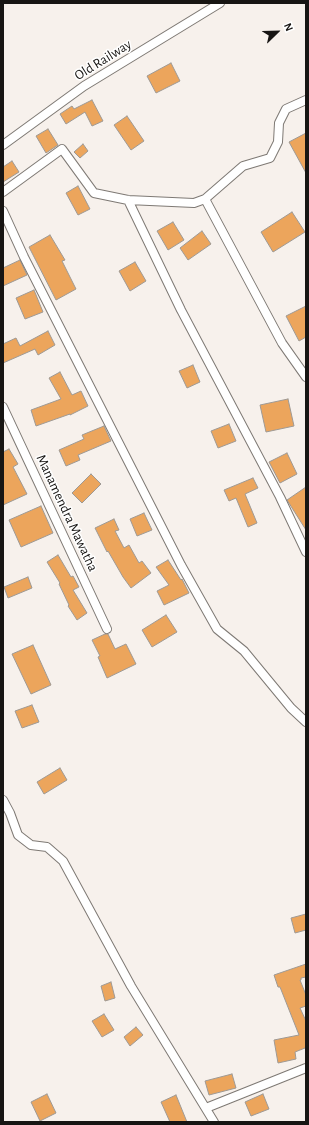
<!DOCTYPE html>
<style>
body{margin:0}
#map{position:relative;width:309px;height:1125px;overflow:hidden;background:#f7f1ec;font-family:"Alegreya Sans",sans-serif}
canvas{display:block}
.frame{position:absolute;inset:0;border:4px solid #171513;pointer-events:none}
.north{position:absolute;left:257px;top:12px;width:40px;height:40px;-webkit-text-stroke:3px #fff;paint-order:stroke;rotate:67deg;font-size:11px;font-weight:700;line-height:16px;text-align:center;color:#171513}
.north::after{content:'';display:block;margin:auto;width:14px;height:18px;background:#171513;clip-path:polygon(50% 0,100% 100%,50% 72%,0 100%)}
</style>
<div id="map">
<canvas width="309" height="1125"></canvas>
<div class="frame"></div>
<div class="north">N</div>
</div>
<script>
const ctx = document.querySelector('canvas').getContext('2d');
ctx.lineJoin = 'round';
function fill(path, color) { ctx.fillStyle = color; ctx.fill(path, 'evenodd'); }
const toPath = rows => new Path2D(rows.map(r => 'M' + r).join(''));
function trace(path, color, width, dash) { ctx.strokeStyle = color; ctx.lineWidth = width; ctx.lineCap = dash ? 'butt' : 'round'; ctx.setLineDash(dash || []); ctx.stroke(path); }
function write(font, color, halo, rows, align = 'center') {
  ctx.font = font + ' "Alegreya Sans",sans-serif'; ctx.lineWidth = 3; ctx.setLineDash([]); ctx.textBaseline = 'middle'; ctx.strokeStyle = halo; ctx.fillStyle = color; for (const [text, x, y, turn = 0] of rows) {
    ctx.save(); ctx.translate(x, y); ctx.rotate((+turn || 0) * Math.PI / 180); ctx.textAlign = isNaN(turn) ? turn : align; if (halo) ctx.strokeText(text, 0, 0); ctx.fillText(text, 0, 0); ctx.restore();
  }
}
const building = toPath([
 [171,63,180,81,156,93,147,76,171,63],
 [92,100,103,121,92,126,85,112,66,124,60,114,72,106,74,109,92,100],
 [127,116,144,141,131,150,114,125,127,116],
 [48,129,58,145,46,153,36,136,48,129],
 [306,133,306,173,289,142,306,133],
 [83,144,88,151,80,158,74,152,83,144],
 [12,161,19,172,3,182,3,167,12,161],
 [78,186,90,209,78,215,66,193,78,186],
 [292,212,305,232,273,252,261,232,292,212],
 [173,222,184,240,168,250,157,231,173,222],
 [202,231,211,244,188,260,180,248,202,231],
 [50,235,65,260,62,261,76,289,56,300,29,247,50,235],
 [20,260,27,275,3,286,3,268,20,260],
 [135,262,146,281,130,291,119,271,135,262],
 [34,290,43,312,25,319,16,298,34,290],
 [306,306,306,337,299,341,286,316,306,306],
 [48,331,55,345,38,355,35,349,3,363,3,344,16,338,20,346,48,331],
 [193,365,200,382,187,388,179,371,193,365],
 [60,372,72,395,81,391,88,406,70,415,70,414,36,426,31,410,61,399,49,378,60,372],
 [288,399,294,426,266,432,260,405,288,399],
 [229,424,236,441,218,448,211,431,229,424],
 [104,426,111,441,78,455,80,460,66,466,59,450,84,439,82,435,104,426],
 [9,449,18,464,13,467,27,494,3,505,3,452,9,449],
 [287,453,297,474,280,483,269,462,287,453],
 [91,474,101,484,82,503,72,493,91,474],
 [253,478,258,488,245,494,257,523,248,527,236,498,229,501,224,490,253,478],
 [306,487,306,530,287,500,306,487],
 [41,506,53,533,21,547,9,520,41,506],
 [144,513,152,530,137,536,130,519,144,513],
 [114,519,119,530,115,531,124,548,129,545,139,563,142,561,151,573,131,588,123,577,108,551,107,552,95,528,114,519],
 [58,555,71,577,73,576,79,587,73,590,87,613,77,620,68,606,69,605,59,584,60,583,47,562,58,555],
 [168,560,181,580,182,579,189,593,164,605,157,591,169,585,156,567,168,560],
 [28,577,32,588,8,598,4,587,28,577],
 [166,615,177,632,152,647,142,630,166,615],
 [105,634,108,634,115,649,126,644,136,664,107,678,98,657,100,656,92,640,105,634],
 [33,645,51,685,31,694,12,654,33,645],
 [32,705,39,722,22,728,15,711,32,705],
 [60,768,67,780,44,794,37,782,60,768],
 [306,914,306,930,295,933,291,918,306,914],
 [306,964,306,977,301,978,301,980,300,980,306,995,306,1006,300,1008,306,1021,306,1050,305,1048,295,1052,296,1059,278,1063,274,1040,299,1035,280,987,278,987,274,975,306,964],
 [111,982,115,998,105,1001,101,986,111,982],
 [104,1014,114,1030,102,1037,92,1021,104,1014],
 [136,1027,143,1035,130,1046,124,1037,136,1027],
 [232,1074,236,1088,209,1095,205,1081,232,1074],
 [47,1094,56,1113,40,1121,31,1102,47,1094],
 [263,1094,269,1109,251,1116,245,1102,263,1094],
 [176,1095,187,1122,170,1122,161,1102,176,1095]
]);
fill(building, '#eca55c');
trace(building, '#9e9994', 1);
const street = toPath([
 [3,145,84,86,220,3],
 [3,192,62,149,94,193,128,200,194,203,205,199,243,166,270,158,278,142,279,123,286,109,306,100],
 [205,199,282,343,306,377],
 [128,200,181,310,280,497,306,552],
 [3,211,24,257,181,565,217,629,244,651,291,708,306,722],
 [3,407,107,629],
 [3,800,10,813,18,835,31,845,47,847,63,861,131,986,214,1122],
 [206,1108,306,1068]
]);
trace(street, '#7e7974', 10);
trace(street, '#fff', 8);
write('14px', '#171513', '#fff', [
 ["Old Railway",103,60,-32],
 ["Manamendra Mawatha",67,513,65]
]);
</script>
